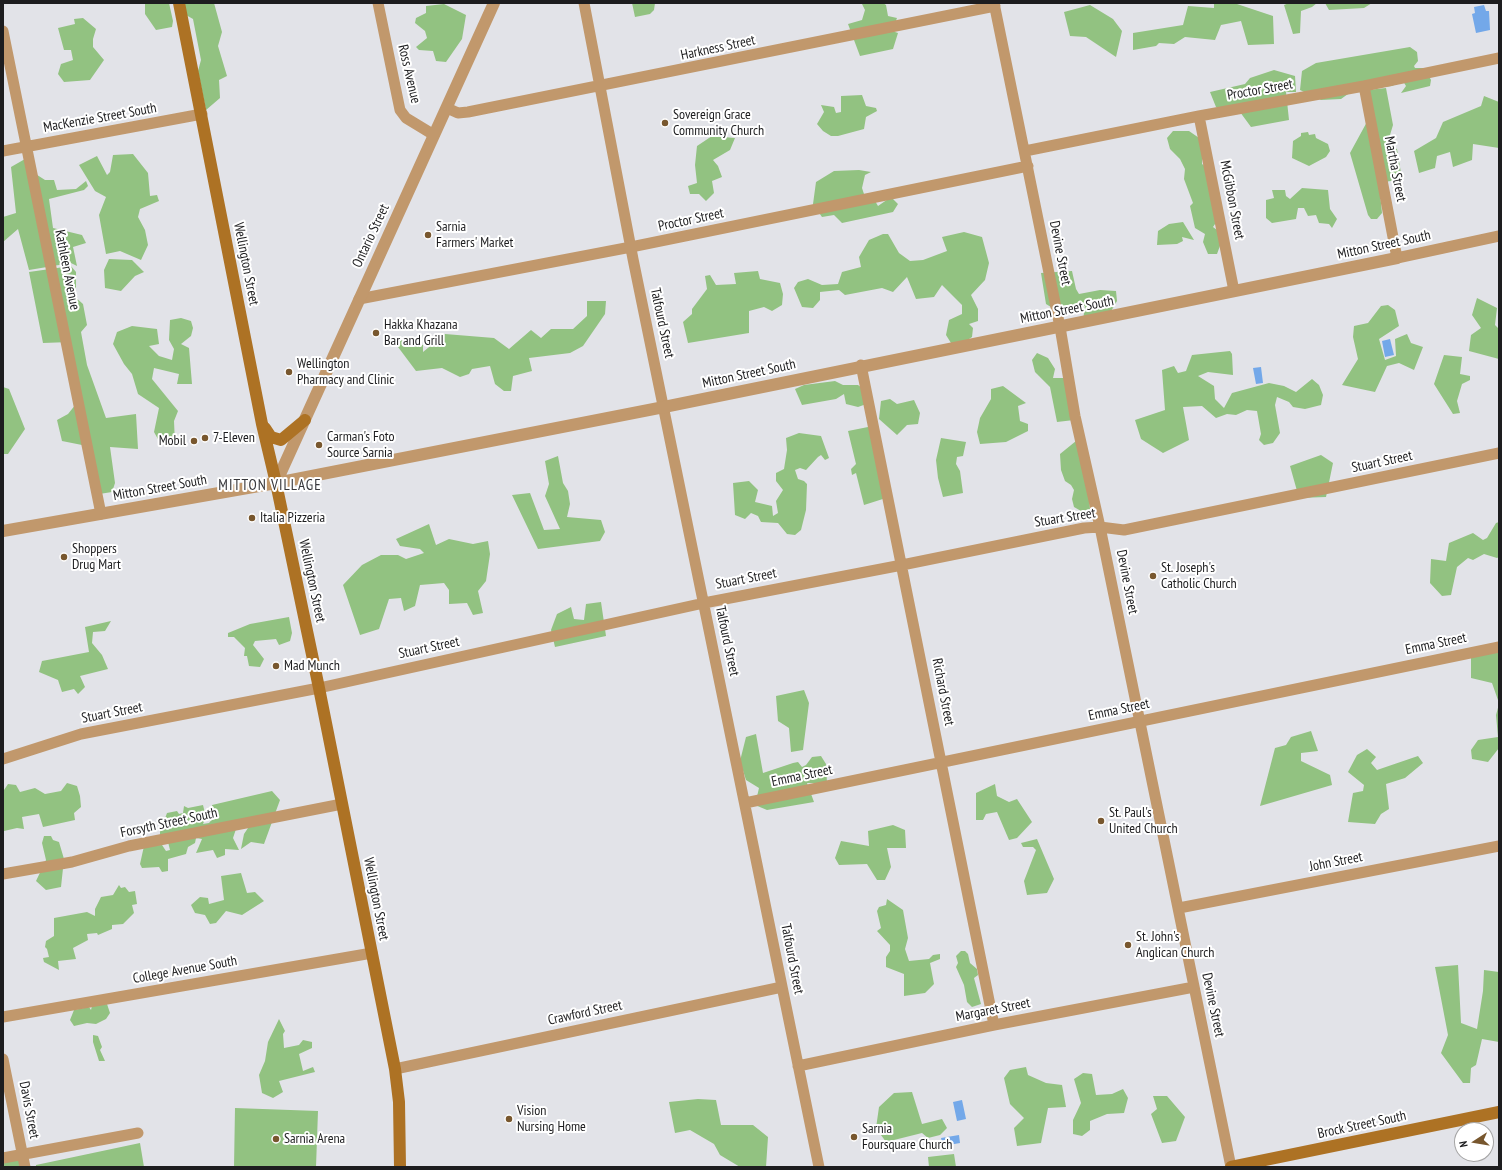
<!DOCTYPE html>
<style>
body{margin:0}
#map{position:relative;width:1502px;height:1170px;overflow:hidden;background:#e2e3e8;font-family:"PT Sans Narrow",sans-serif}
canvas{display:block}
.frame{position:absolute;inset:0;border:4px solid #1d1d1f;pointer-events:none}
.north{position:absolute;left:1454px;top:1122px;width:40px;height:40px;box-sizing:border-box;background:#fff;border:1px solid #a5a5a5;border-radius:50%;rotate:258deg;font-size:11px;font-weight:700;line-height:16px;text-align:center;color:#1d1d1f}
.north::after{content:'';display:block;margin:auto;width:14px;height:18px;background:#78572e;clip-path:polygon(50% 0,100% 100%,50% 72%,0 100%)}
</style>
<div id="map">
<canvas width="1502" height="1170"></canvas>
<div class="frame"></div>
<div class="north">N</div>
</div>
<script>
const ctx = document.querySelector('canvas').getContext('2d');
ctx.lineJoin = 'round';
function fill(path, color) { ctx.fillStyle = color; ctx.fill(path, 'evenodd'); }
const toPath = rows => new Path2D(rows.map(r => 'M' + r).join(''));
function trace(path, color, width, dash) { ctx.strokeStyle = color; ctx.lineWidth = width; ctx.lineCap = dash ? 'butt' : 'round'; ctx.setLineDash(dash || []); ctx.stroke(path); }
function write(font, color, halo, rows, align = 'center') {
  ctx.font = font + ' "PT Sans Narrow",sans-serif'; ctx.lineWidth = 4; ctx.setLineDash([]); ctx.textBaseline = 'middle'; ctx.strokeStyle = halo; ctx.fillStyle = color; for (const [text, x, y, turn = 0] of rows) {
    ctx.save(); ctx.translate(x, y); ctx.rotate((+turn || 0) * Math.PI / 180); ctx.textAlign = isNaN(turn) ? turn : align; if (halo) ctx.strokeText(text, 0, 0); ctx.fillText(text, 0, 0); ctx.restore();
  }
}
fill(toPath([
 [145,3,169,3,173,21,172,27,156,30,145,14],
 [184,3,214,3,222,32,218,46,227,76,219,80,220,98,206,110,198,71,201,60,193,19,186,15],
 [632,3,655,3,654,10,650,14,635,17],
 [866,3,883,3,886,5,888,16,897,18,892,31,898,33,893,49,860,56,848,24,862,20,865,10,862,4],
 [1214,3,1234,3,1273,16,1274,44,1248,45,1241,21,1221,25,1215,40,1185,37,1174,44,1159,43,1156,46,1133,50,1133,33,1183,25,1188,6,1214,8],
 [1289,3,1317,3,1312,7,1301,11,1300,33,1293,34,1284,5],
 [1325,3,1372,3,1364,8,1329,10],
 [444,4,466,15,462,39,446,62,436,61,433,51,419,50,416,47,427,38,425,31,415,23,416,18,426,13,426,6],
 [1090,5,1113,19,1122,31,1116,57,1086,37,1070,36,1064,12],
 [83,18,96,29,93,39,93,47,104,60,90,80,64,82,58,74,61,64,73,60,71,50,64,50,58,28,75,24,74,19],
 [1410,47,1417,52,1418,61,1414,66,1415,68,1425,68,1431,80,1430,86,1401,93,1406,86,1403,81,1392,86,1368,89,1365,82,1341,99,1321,100,1300,90,1302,71,1316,63],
 [1274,70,1295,76,1296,92,1286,92,1289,120,1251,127,1240,112,1216,107,1210,92,1245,84,1250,78],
 [1386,88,1393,125,1387,145,1397,149,1402,179,1379,183,1382,213,1377,219,1371,219,1368,215,1350,153,1368,120,1368,90],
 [862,95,866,106,876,108,877,111,866,117,864,129,838,136,831,136,823,131,817,124,824,112,821,105,834,107,836,113,841,112,841,96],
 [1484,96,1499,102,1499,148,1473,144,1472,160,1453,167,1450,152,1437,156,1435,168,1419,173,1414,151,1436,138,1443,122,1481,106],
 [1173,131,1189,131,1202,140,1202,164,1213,172,1221,215,1213,227,1221,233,1221,243,1217,254,1208,254,1203,242,1205,234,1195,228,1190,206,1193,203,1184,179,1185,169,1180,159,1170,149,1167,138],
 [1308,132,1309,135,1315,134,1316,138,1328,144,1330,151,1326,157,1309,166,1292,158,1293,141,1301,136,1301,133],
 [712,136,735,138,730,150,713,160,718,166,722,177,712,181,714,193,706,201,699,194,690,194,688,186,697,183,695,165,697,146],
 [133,154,148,173,150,196,157,195,159,201,140,209,138,217,145,230,148,245,141,260,120,251,106,254,99,215,106,197,95,191,79,165,97,156,107,175,110,172,113,155],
 [25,159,31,171,45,180,54,180,57,190,76,189,86,181,88,186,84,190,49,199,53,228,82,235,86,243,73,247,77,266,71,263,29,270,18,229,3,242,3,217,16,213,11,167],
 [859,170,871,172,865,175,862,188,864,194,871,194,878,206,891,197,898,204,893,212,842,223,834,215,822,217,813,204,816,182,834,171],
 [1302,188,1328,190,1330,209,1337,219,1332,228,1329,224,1319,223,1316,215,1308,216,1304,208,1298,208,1296,219,1272,223,1266,218,1266,200,1274,198,1272,190,1285,190,1286,196,1290,199],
 [1183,222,1194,240,1182,237,1183,241,1177,244,1157,245,1158,231,1169,224],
 [964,232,982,237,989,263,985,280,971,295,978,309,978,321,969,324,973,328,972,337,963,343,951,343,946,335,949,320,962,314,962,305,942,285,934,297,916,299,907,277,893,292,882,288,845,295,839,290,820,292,820,300,813,308,802,307,794,288,798,282,808,279,822,285,838,284,842,272,861,267,859,257,869,240,883,234,888,234,899,253,910,261,923,260,947,251,942,237],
 [109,259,132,260,144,272,135,276,121,291,105,288,104,270],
 [71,266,76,272,76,287,73,295,83,304,87,325,81,332,87,365,106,418,136,414,138,449,110,447,115,483,112,492,93,495,82,445,62,441,57,420,68,414,76,404,70,342,43,343,29,272],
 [758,271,760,279,780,283,783,294,782,305,772,311,764,307,749,311,749,333,688,343,683,322,692,314,692,309,707,289,705,276,710,275,716,285,736,284,734,273],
 [1072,271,1076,289,1079,294,1100,290,1116,291,1117,301,1110,313,1083,320,1085,306,1070,305,1064,315,1046,304,1041,273],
 [1477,298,1497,308,1495,325,1499,329,1499,359,1469,351,1471,335,1481,328,1472,315],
 [587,301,606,301,605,314,583,346,570,353,529,358,532,371,513,376,511,391,504,391,495,384,490,366,472,369,469,374,460,377,442,368,416,371,398,347,398,341,409,338,412,343,423,345,423,352,445,334,494,338,509,349,531,330,541,338,551,329,573,329,587,316],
 [1388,305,1395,310,1399,326,1379,339,1385,360,1396,356,1395,339,1407,334,1411,343,1423,347,1414,370,1399,363,1387,366,1375,392,1342,385,1358,359,1353,337,1354,326,1368,323,1381,306],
 [181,318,191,321,193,328,191,336,181,344,189,348,192,384,177,384,179,374,154,368,152,379,178,411,174,421,175,444,159,441,154,432,159,408,138,394,132,374,124,364,113,344,117,332,132,326,157,329,159,344,149,346,159,356,172,360,174,349,169,340,170,320],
 [1230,351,1232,354,1233,375,1208,372,1198,376,1214,386,1215,399,1224,408,1232,393,1269,383,1284,386,1296,392,1312,379,1319,385,1323,395,1321,405,1305,409,1293,407,1289,402,1277,397,1275,405,1280,433,1273,443,1264,445,1259,440,1261,434,1257,411,1247,410,1236,415,1227,414,1216,418,1202,406,1183,407,1189,440,1163,453,1141,439,1135,420,1165,410,1162,370,1174,366,1178,373,1186,371,1192,355],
 [1037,353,1048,358,1055,369,1053,378,1064,378,1069,387,1066,395,1073,405,1074,420,1057,422,1050,387,1035,372,1032,360],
 [1444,355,1462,357,1460,374,1470,376,1470,380,1462,384,1457,401,1460,413,1453,414,1434,384],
 [835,381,843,385,858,385,869,393,872,402,858,407,846,404,844,394,836,399,802,405,795,389,804,385],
 [1003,386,1026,403,1018,406,1020,421,1028,424,1028,431,1006,442,980,444,977,432,980,418,991,399,991,389],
 [3,387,9,389,25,429,8,454,3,454],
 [890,399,897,404,914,400,920,413,918,424,907,425,897,435,879,419,881,401],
 [873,426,886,498,864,505,856,473,852,475,851,469,856,464,848,431],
 [799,433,821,436,829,458,825,460,821,455,818,457,806,470,800,468,795,470,798,479,804,481,807,484,806,510,801,530,795,535,787,534,778,523,761,522,758,516,751,513,745,519,735,515,733,483,749,481,758,490,755,502,772,506,773,516,778,513,776,501,783,490,776,481,776,473,784,469,787,450,786,438],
 [941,438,966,442,963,456,957,457,956,464,960,471,963,493,943,497,938,478,936,460],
 [1076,441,1086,447,1090,510,1081,511,1074,507,1072,499,1074,490,1071,485,1065,481,1061,470,1060,454],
 [1321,455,1333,463,1326,497,1299,498,1290,466],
 [558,456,563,483,568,491,570,504,567,517,601,520,605,532,600,541,538,549,512,495,530,493,544,530,560,529,545,496,549,484,545,461],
 [1499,522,1499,557,1497,558,1484,554,1473,560,1468,558,1457,567,1451,595,1442,596,1430,583,1431,559,1446,561,1449,543,1473,533,1483,540,1487,538,1496,523],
 [429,524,436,545,449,539,473,544,488,541,490,554,486,581,478,591,483,613,473,615,467,603,449,604,449,590,444,583,420,585,415,606,404,611,401,598,389,599,379,629,360,635,343,585,362,565,381,555,398,555,406,559,424,553,420,549,400,546,396,539],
 [601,602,606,636,555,647,551,630,557,614,571,607,574,619,584,620,586,604],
 [289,617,292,633,290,641,279,645,276,639,255,641,253,645,264,659,260,667,249,666,247,656,244,656,245,648,234,637,228,637,228,633,250,624],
 [111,621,105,631,93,632,92,643,102,655,108,669,80,676,85,687,78,694,74,689,62,692,58,680,39,672,42,661,89,652,85,627],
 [1499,643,1499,703,1492,683,1471,678,1471,649],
 [804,690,809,703,803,750,791,752,789,728,778,721,776,696],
 [1499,704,1499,748,1488,762,1472,759,1471,750,1478,740,1498,737,1496,715],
 [1311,731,1318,751,1301,753,1301,761,1330,775,1332,785,1260,806,1275,748,1286,745,1291,737],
 [756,734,763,773,793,763,798,762,802,767,806,765,812,757,821,756,826,764,827,783,807,783,814,802,767,810,755,805,759,788,746,780,740,761,746,737],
 [1367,749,1376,757,1371,763,1377,770,1418,756,1423,763,1405,778,1386,784,1389,809,1381,814,1375,824,1348,822,1353,793,1363,791,1364,785,1348,772,1357,755],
 [67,783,77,786,80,796,81,807,74,813,75,820,43,827,39,814,22,817,24,829,17,828,4,831,4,790,8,784,16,785,20,792,35,788,45,794,61,791],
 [995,784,997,796,1009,802,1017,799,1032,822,1017,838,1009,840,997,812,986,814,983,820,976,820,976,793],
 [272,791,280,800,264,844,251,842,241,849,244,834,250,825,237,826,233,838,239,850,225,849,225,855,217,858,213,850,196,853,202,839,196,838,195,843,188,847,186,854,168,859,168,871,162,872,159,867,142,868,140,864,144,846,162,845,166,851,170,850,168,842,160,838,160,832,167,813,177,811,179,814,183,813,184,806,188,808,203,805,206,817,203,824,209,823,214,817,212,805],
 [893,825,905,830,906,848,887,848,891,867,885,880,877,880,867,864,839,865,835,858,841,841,869,846,868,831],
 [44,836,51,836,53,840,59,842,64,859,61,887,46,890,36,881,46,860,42,843],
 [1037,839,1054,879,1047,893,1027,895,1024,881,1036,850,1033,847,1023,847,1021,843],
 [241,873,247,893,255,892,264,901,242,915,226,911,216,923,210,924,205,915,195,913,191,905,200,897,208,898,209,904,224,900,221,876],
 [119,885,121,888,125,887,129,892,135,891,137,904,132,905,134,913,123,924,112,925,112,929,98,935,97,933,87,934,88,940,73,948,76,959,58,961,59,970,44,962,43,958,49,957,47,949,45,947,46,941,54,936,54,918,87,912,95,916,95,909,101,897,113,895],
 [887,899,903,910,908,938,905,949,909,961,929,959,933,955,940,954,940,959,930,963,934,984,925,993,904,996,904,974,886,967,886,957,890,951,890,945,877,931,881,928,877,911,879,907,886,905],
 [961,951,965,951,968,954,970,963,977,969,978,975,974,978,981,1004,972,1007,967,1002,964,985,956,967,958,963,956,956],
 [1458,965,1461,1023,1477,1029,1483,991,1484,970,1499,972,1499,1042,1482,1039,1476,1065,1471,1068,1470,1083,1463,1083,1441,1053,1448,1035,1435,967],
 [107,1004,110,1013,106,1019,96,1024,87,1023,74,1026,70,1020,74,1010,89,1007,91,1010,92,1006],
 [279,1019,285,1031,283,1034,284,1048,299,1045,303,1040,312,1042,312,1048,299,1054,303,1071,313,1067,315,1072,279,1081,283,1092,273,1098,262,1093,259,1075,265,1061,268,1042],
 [93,1035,98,1036,102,1047,100,1050,105,1061,99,1061,93,1042],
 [1026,1067,1028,1075,1046,1083,1062,1085,1066,1107,1048,1108,1041,1143,1017,1146,1014,1128,1024,1118,1010,1104,1004,1078,1010,1070],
 [1083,1073,1092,1074,1096,1095,1112,1094,1123,1089,1128,1098,1124,1113,1107,1114,1090,1121,1090,1130,1082,1136,1073,1134,1073,1120,1081,1103,1074,1079],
 [912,1092,922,1124,942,1119,947,1128,940,1135,928,1138,922,1133,886,1142,876,1128,879,1107,894,1093],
 [1153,1096,1167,1096,1185,1117,1176,1141,1162,1143,1151,1114,1157,1109],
 [698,1099,716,1100,721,1125,753,1125,768,1137,766,1167,740,1167,720,1155,714,1144,690,1130,675,1133,669,1102],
 [235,1108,318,1111,316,1167,234,1167],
 [140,1143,144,1167,36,1167,36,1165],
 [954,1154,956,1167,929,1167,928,1157],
 [20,1158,22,1167,3,1167,3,1161]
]), '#92c281');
fill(toPath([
 [1484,5,1486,11,1489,11,1490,30,1476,33,1472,14,1475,13,1474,7],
 [1390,339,1394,355,1385,357,1382,341],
 [1261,367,1263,383,1256,384,1253,368],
 [962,1100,966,1119,957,1121,953,1102],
 [959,1135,960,1143,943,1146,941,1138]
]), '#73a8e9');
trace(toPath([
 [378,3,400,110,406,118,434,135],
 [584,3,633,259,819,1167],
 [994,3,1060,327,1075,416,1100,527,1231,1167],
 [3,31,101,514],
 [1364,86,1397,258,1499,236],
 [447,108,458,113,468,112,995,6],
 [1199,116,1234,291],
 [3,151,202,114],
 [1025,151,1199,116,1364,86,1499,58],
 [359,299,631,247,1028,166],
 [861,365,994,1025],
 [3,759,81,734,319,688,704,603,902,565,1084,528,1100,527,1124,530,1499,453],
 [745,803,1499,647],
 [3,874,72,862,129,846,342,804],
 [1179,908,1499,846],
 [3,1017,372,953],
 [3,1059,25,1167],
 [798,1066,994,1025,1194,987],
 [395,1069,782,987],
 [3,1158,138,1133]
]), '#c1986c', 11);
trace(toPath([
 [276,483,494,3],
 [3,531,276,483,664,407,1397,258]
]), '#c1986c', 12);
trace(toPath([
 [179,3,262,424,276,483,319,688,395,1069,399,1102,400,1167],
 [265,428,271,437,281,440,305,420],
 [1231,1167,1499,1112]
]), '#ad7224', 12);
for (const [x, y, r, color] of [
 [665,123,4,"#78572e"],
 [428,235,4,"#78572e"],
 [376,333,4,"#78572e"],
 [289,372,4,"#78572e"],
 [205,438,4,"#78572e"],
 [194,441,4,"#78572e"],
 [319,445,4,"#78572e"],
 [252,518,4,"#78572e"],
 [64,557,4,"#78572e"],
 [1153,576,4,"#78572e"],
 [276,666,4,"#78572e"],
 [1101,821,4,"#78572e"],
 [1128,945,4,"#78572e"],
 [509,1119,4,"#78572e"],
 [854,1137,4,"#78572e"],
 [276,1139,4,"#78572e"]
]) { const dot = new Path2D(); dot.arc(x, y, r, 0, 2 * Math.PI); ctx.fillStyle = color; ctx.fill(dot); trace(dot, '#fff', 1.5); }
write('14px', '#1d1d1f', '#fff', [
 ["Harkness Street",718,48,-12],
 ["Ross Avenue",409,74,77],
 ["Proctor Street",1260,90,-10],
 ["MacKenzie Street South",100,118,-10],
 ["Martha Street",1395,169,79],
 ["McGibbon Street",1232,200,79],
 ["Proctor Street",691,220,-12],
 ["Ontario Street",371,236,-65],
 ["Mitton Street South",1384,245,-12],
 ["Devine Street",1060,253,79],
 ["Wellington Street",246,264,79],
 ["Kathleen Avenue",67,270,79],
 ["Mitton Street South",1067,310,-11],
 ["Talfourd Street",662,323,78],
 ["Mitton Street South",749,374,-12],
 ["Stuart Street",1382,462,-12],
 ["Mitton Street South",160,488,-10],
 ["Stuart Street",1065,518,-9],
 ["Stuart Street",746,579,-11],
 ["Wellington Street",312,581,78],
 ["Devine Street",1127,582,79],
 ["Talfourd Street",727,641,78],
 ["Emma Street",1436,644,-12],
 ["Stuart Street",429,648,-12],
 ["Richard Street",943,692,79],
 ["Emma Street",1119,710,-12],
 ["Stuart Street",112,713,-11],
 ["Emma Street",802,776,-12],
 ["Forsyth Street South",169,823,-12],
 ["John Street",1336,862,-11],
 ["Wellington Street",376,899,79],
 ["Talfourd Street",792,959,79],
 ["College Avenue South",185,970,-10],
 ["Devine Street",1213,1005,78],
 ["Margaret Street",993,1010,-11],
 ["Crawford Street",585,1013,-12],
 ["Davis Street",29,1110,79],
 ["Brock Street South",1362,1125,-12]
]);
write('14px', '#1d1d1f', '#fff', [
 ["Sovereign Grace",673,115],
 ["Community Church",673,131],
 ["Sarnia",436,227],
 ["Farmers' Market",436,243],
 ["Hakka Khazana",384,325],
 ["Bar and Grill",384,341],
 ["Wellington",297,364],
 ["Pharmacy and Clinic",297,380],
 ["Carman's Foto",327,437],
 ["Source Sarnia",327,453],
 ["7-Eleven",213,438],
 ["Mobil",186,441,"right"],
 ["Italia Pizzeria",260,518],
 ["Shoppers",72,549],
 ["Drug Mart",72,565],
 ["St. Joseph's",1161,568],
 ["Catholic Church",1161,584],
 ["Mad Munch",284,666],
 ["St. Paul's",1109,813],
 ["United Church",1109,829],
 ["St. John's",1136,937],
 ["Anglican Church",1136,953],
 ["Vision",517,1111],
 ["Nursing Home",517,1127],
 ["Sarnia",862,1129],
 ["Foursquare Church",862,1145],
 ["Sarnia Arena",284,1139]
], 'left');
ctx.letterSpacing = '1px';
write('15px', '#37373b', '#fff', [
 ["MITTON VILLAGE",270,486]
]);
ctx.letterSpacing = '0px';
</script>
